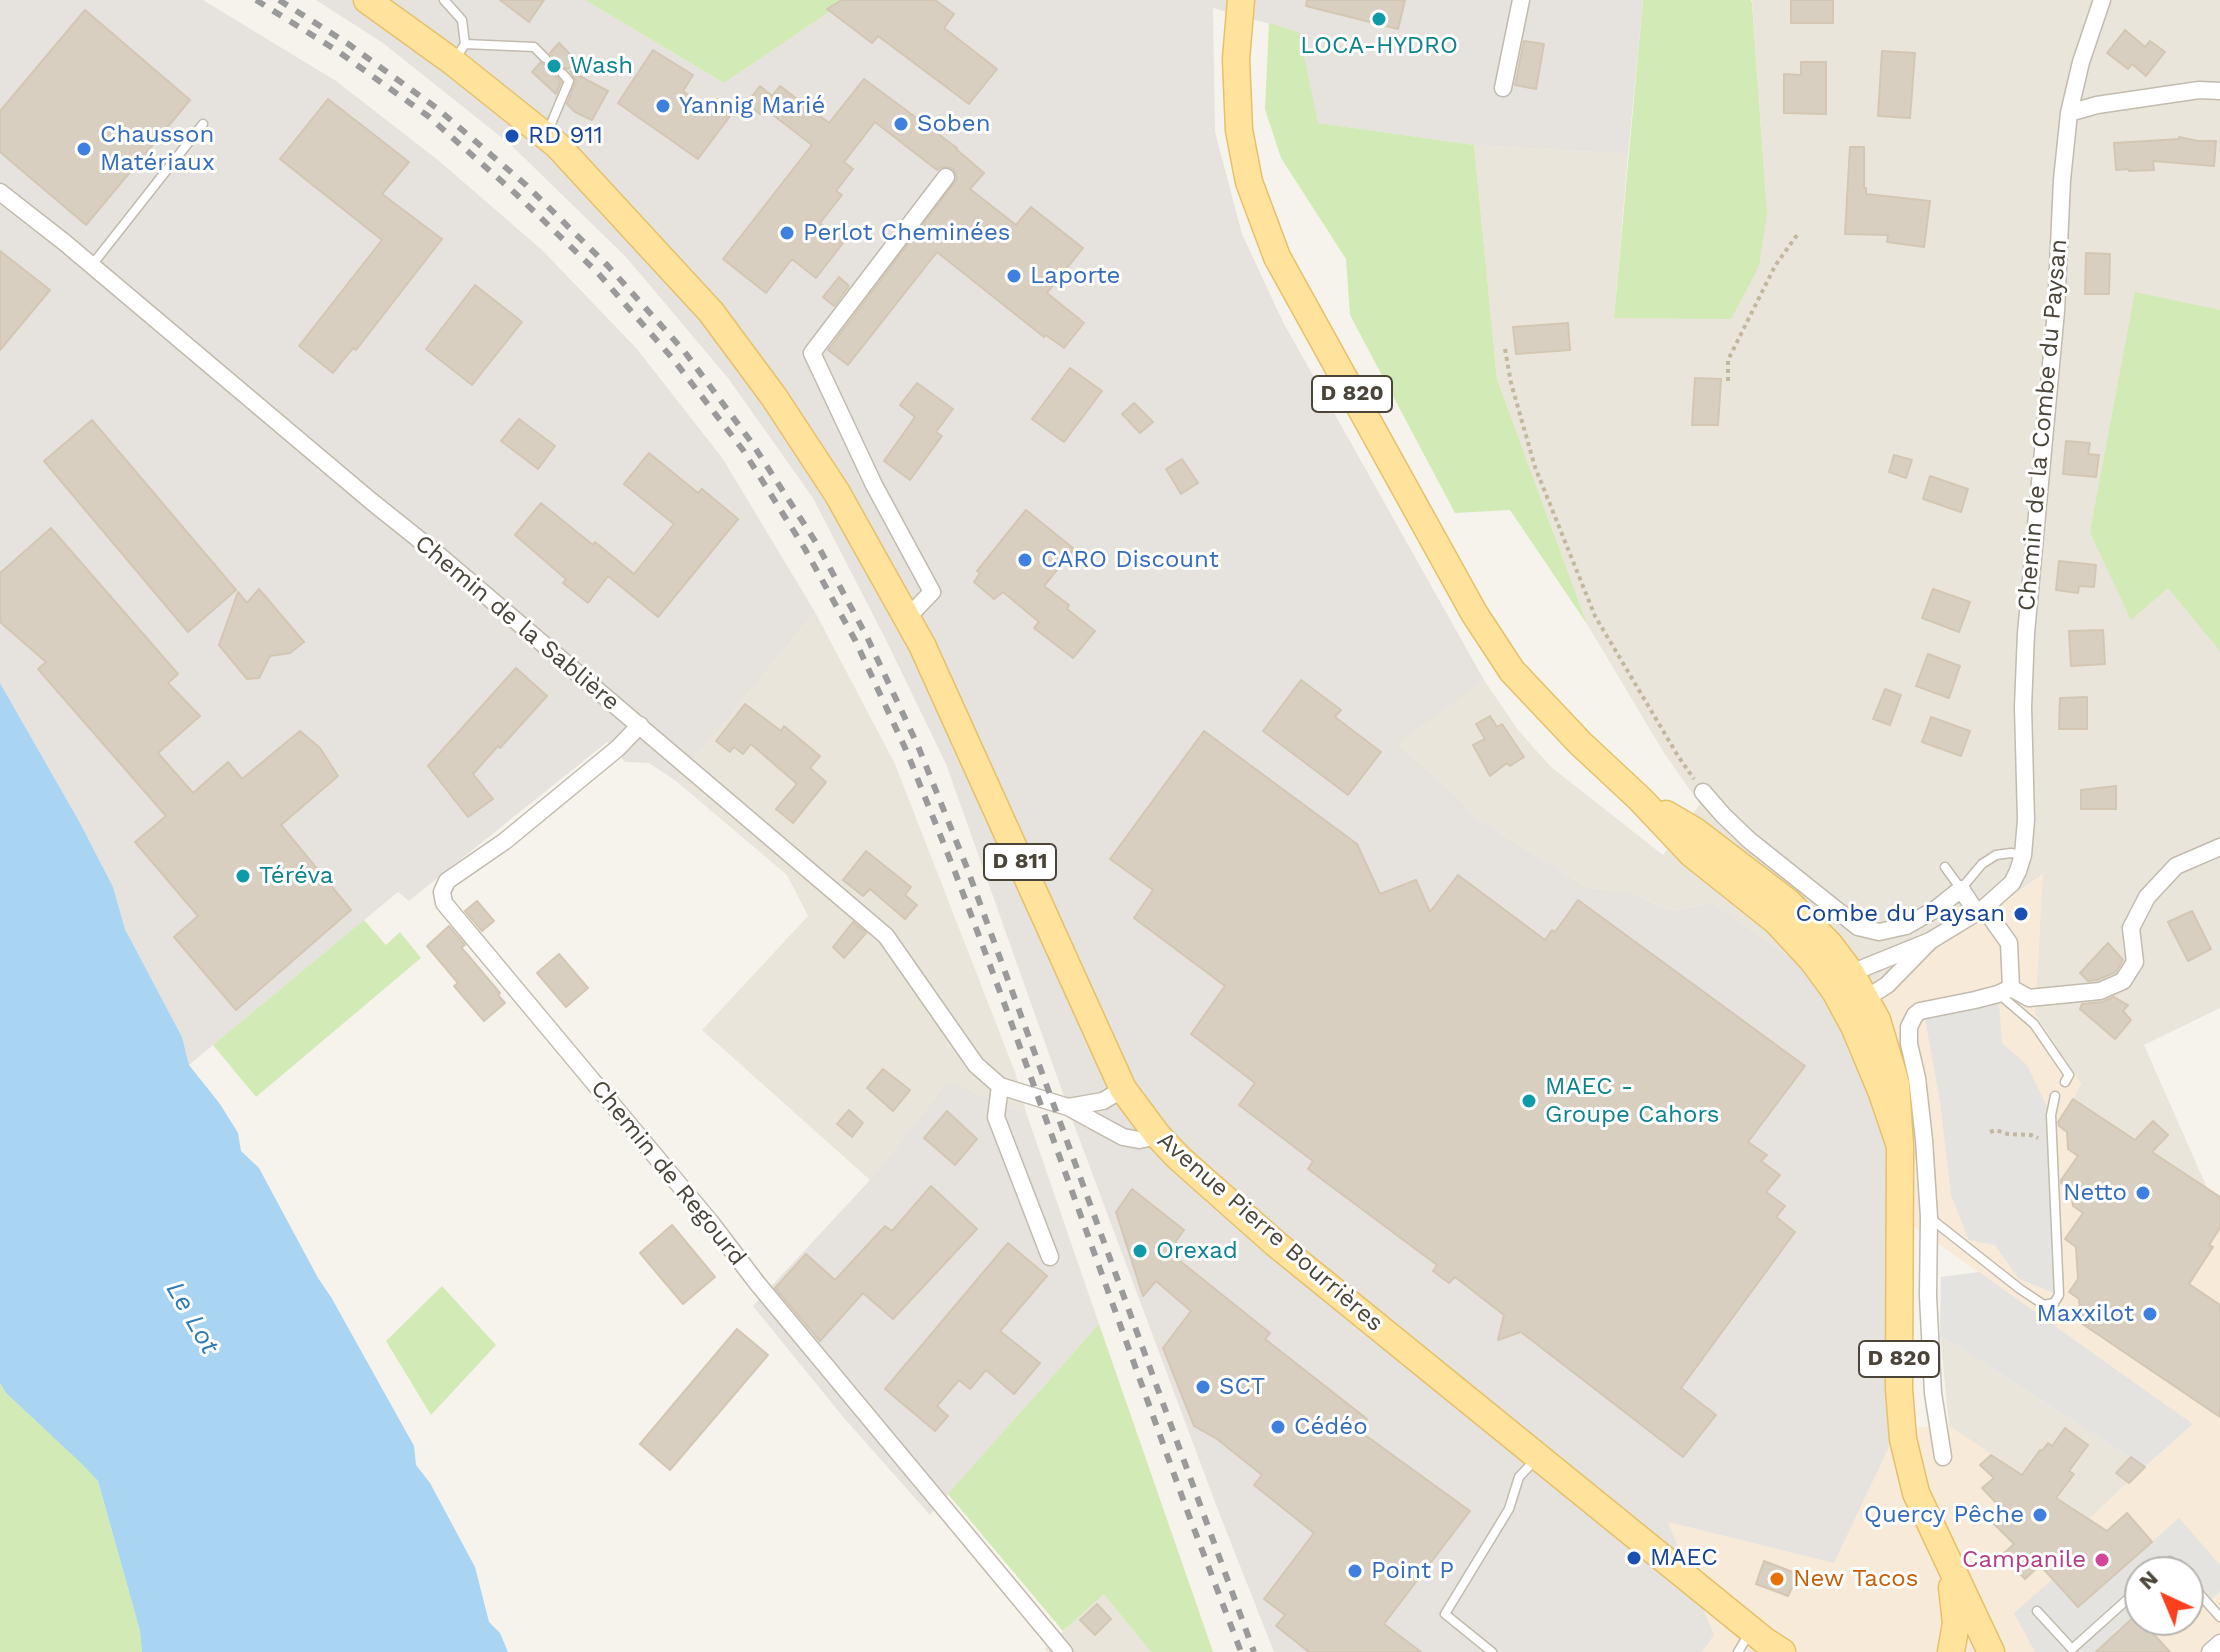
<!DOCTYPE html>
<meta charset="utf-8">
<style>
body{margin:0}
#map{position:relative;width:2220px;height:1652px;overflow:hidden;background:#f6f3ec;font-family:"Work Sans",sans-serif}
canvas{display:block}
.north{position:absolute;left:2124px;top:1556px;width:80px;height:80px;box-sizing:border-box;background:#fff;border:2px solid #b7b4b0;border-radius:50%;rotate:316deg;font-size:22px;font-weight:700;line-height:32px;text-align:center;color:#4b4439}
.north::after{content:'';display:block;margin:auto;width:28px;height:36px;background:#fc3f1d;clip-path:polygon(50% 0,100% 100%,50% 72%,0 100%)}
</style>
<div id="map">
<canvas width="2220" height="1652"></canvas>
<div class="north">N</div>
</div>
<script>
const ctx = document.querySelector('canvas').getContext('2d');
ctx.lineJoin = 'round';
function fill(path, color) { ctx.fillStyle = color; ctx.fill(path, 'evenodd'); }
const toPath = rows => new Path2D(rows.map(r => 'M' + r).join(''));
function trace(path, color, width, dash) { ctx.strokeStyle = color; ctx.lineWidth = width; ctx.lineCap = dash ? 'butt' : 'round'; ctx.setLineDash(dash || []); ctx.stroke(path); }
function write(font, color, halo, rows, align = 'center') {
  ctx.font = font + ' "Work Sans",sans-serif'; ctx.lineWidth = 6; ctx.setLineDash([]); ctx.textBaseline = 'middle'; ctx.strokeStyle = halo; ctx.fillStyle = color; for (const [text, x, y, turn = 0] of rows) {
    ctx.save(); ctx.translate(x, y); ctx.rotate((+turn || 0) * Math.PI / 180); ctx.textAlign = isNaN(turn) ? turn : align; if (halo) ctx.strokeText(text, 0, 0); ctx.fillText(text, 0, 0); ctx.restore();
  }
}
fill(toPath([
 [1752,0,2220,0,2220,1008,2144,1045,2208,1190,2073,1099,2081,1084,2035,1014,2042,875,1858,1005,1713,903,1671,911,1630,892,1588,888,1477,819,1456,795,1396,742,1484,680,1518,730,1551,767,1663,855,1700,804,1664,753,1587,624,1497,379,1474,145,1628,154,1614,318,1767,213],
 [815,612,895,764,1015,1072,1027,1115,948,1081,870,1180,702,1030,808,916,787,875,676,781],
 [1940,1335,2145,1467,2089,1519,1949,1426],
 [1104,1593,1151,1652,1048,1652,1045,1648]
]), '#eae5da');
fill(toPath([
 [2043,875,2035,1014,2081,1084,2073,1099,2220,1197,2220,1652,1702,1652,1714,1635,1668,1522,1834,1563,1898,1428,1949,1426,2089,1519,2193,1424,1902,1218,1858,1005],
 [2140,1572,2188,1572,2188,1620,2140,1620]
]), '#f7ead8');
fill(toPath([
 [0,0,203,0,336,81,438,160,542,250,637,349,723,459,815,612,676,781,649,763,625,762,607,742,409,901,398,892,189,1065,182,1037,125,929,113,887,80,823,0,683],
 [316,0,585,0,724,83,847,0,1643,0,1628,154,1474,145,1317,123,1299,32,1213,8,1215,132,1242,234,1283,322,1484,680,1397,743,1456,795,1477,819,1588,888,1630,892,1671,911,1713,903,1858,1005,1905,1149,1898,1428,1834,1563,1668,1522,1714,1635,1702,1652,1274,1652,1218,1510,1076,1130,946,764,886,640,813,498,728,378,626,257,511,145,383,43],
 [948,1081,1027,1115,1099,1324,930,1515,844,1418,753,1306,870,1180]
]), '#e6e2dd');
fill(toPath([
 [585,0,847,0,724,83],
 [1643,0,1751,0,1752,3,1767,213,1759,266,1731,319,1614,318],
 [1269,23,1299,32,1318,123,1474,145,1497,379,1587,624,1510,510,1455,513,1350,315,1346,259,1281,158,1265,109],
 [2135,292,2220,310,2220,651,2168,588,2131,620,2090,532],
 [364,920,386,945,400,932,421,958,256,1097,213,1045],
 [442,1286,496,1345,431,1415,386,1341],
 [1099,1324,1195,1600,1213,1652,1151,1652,1104,1594,1063,1631,948,1494],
 [0,1383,6,1393,82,1463,98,1481,140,1631,142,1652,0,1652]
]), '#d2eab5');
fill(toPath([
 [1999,1003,2002,1043,2027,1065,2051,1115,2059,1295,2019,1279,1995,1245,1969,1240,1951,1195,1940,1101,1925,1019],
 [1979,1272,2193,1424,2145,1467,1940,1335,1941,1277],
 [2179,1518,2220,1565,2220,1591,2188,1619,2188,1572,2140,1572,2140,1612,2122,1628,2120,1627,2112,1634,2113,1636,2096,1652,2035,1652,2014,1613,2053,1579,2078,1607]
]), '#e5e3e0');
fill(toPath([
 [0,683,80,823,113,887,125,929,182,1037,189,1065,220,1104,238,1133,241,1151,259,1168,318,1278,331,1297,414,1446,416,1465,430,1483,475,1567,489,1622,500,1633,508,1652,142,1652,140,1631,98,1481,81,1463,6,1393,0,1383]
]), '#a9d4f2');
const building = toPath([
 [500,0,544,0,529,22,500,0],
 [842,0,935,0,954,14,944,28,997,69,969,104,878,36,872,43,827,9,842,0],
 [1307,0,1405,0,1398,29,1306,6,1307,0],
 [1791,0,1833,0,1833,23,1791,23,1791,0],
 [85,10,190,100,86,225,0,152,0,111,85,10],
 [2125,30,2145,47,2150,41,2165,52,2146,76,2132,64,2128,69,2107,53,2125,30],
 [1524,41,1544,44,1536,89,1515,85,1524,41],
 [559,43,576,60,568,69,562,67,557,71,556,76,561,82,556,94,532,72,540,63,546,65,550,62,552,57,550,53,559,43],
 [653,50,693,75,683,91,707,109,712,103,730,116,698,159,618,103,653,50],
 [1882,51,1915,53,1910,118,1878,116,1882,51],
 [1801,62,1826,62,1826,114,1784,113,1784,74,1801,75,1801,62],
 [570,71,608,91,592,120,575,112,567,104,576,81,570,71],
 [864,79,957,148,956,149,984,173,970,189,1016,225,1031,207,1083,248,1047,293,1084,323,1064,348,1046,335,1044,337,937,252,848,365,828,350,957,179,956,174,952,168,942,167,937,170,875,122,844,162,853,169,836,191,842,195,820,223,843,243,816,278,792,259,766,293,723,259,812,145,764,108,760,114,746,104,760,86,772,96,780,86,829,123,864,79],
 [328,99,409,162,382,194,442,239,356,350,353,348,333,373,299,346,382,240,280,159,328,99],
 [2179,137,2198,141,2216,141,2214,166,2153,161,2154,170,2129,171,2128,169,2116,170,2114,143,2179,139,2179,137],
 [1850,147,1864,147,1864,188,1866,188,1866,194,1930,201,1924,247,1887,242,1888,235,1845,234,1850,147],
 [0,251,50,290,0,350,0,251],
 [2086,253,2110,254,2109,294,2085,294,2086,253],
 [839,277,849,286,834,306,823,297,839,277],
 [475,285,522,322,472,385,426,349,475,285],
 [1568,323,1570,350,1516,354,1513,327,1568,323],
 [1070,368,1102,391,1064,442,1032,419,1070,368],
 [1695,378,1721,379,1718,425,1692,425,1695,378],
 [917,383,953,409,936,432,942,436,910,480,884,461,915,417,900,405,917,383],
 [1134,403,1153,422,1140,433,1122,414,1134,403],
 [519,419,555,446,538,469,501,441,519,419],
 [92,420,236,590,188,632,44,461,92,420],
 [2066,441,2090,443,2088,454,2099,455,2096,477,2063,474,2066,441],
 [649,453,698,493,702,489,738,519,658,617,608,576,588,603,563,583,566,579,515,535,541,503,593,545,595,542,634,574,674,524,624,484,649,453],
 [1894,455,1912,460,1906,478,1889,472,1894,455],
 [1182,459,1198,483,1181,494,1166,469,1182,459],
 [1930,476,1968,489,1961,512,1923,499,1930,476],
 [1026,510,1074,549,1044,586,1069,605,1067,609,1095,631,1073,658,1034,628,1039,622,1003,592,994,599,974,582,980,573,977,571,1026,510],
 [51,528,178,674,168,683,200,716,158,753,193,793,228,762,242,779,300,731,320,748,338,776,281,825,351,910,236,1010,174,937,198,916,135,842,166,816,38,669,46,662,0,622,0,573,51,528],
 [2059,561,2096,565,2094,587,2079,586,2078,593,2056,590,2059,561],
 [259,589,304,642,290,653,270,656,259,678,247,679,219,645,238,592,247,603,259,589],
 [1933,589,1970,602,1959,632,1922,618,1933,589],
 [2103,630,2105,664,2071,666,2069,631,2103,630],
 [1928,654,1960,666,1949,698,1916,686,1928,654],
 [516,668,547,696,500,748,498,746,473,774,493,799,468,817,428,766,516,668],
 [1301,680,1341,710,1335,717,1381,752,1348,795,1263,731,1301,680],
 [1885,689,1901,695,1890,725,1873,719,1885,689],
 [2087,697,2087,729,2059,729,2060,698,2087,697],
 [745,704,781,731,784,726,820,756,810,768,826,782,793,823,776,809,797,784,751,744,743,754,734,747,730,752,716,741,745,704],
 [1490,716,1497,727,1502,724,1524,757,1510,766,1507,763,1490,776,1473,745,1485,739,1476,724,1490,716],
 [1931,717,1970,731,1961,756,1922,742,1931,717],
 [1204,731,1357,844,1380,894,1416,880,1430,912,1458,875,1545,940,1552,930,1555,932,1578,900,1805,1066,1748,1142,1767,1155,1761,1161,1780,1175,1766,1192,1785,1206,1776,1217,1795,1232,1681,1388,1716,1415,1683,1457,1521,1332,1498,1340,1504,1315,1455,1277,1449,1283,1433,1271,1437,1265,1308,1169,1313,1161,1239,1105,1255,1083,1191,1034,1225,986,1134,918,1153,890,1110,859,1204,731],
 [2116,786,2116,809,2081,809,2081,790,2116,786],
 [866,851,911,887,905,895,917,905,905,919,870,889,863,896,843,880,866,851],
 [477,901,494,921,482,931,465,911,477,901],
 [2192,911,2211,949,2188,961,2168,922,2192,911],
 [853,922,866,933,844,958,833,947,853,922],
 [449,926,465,945,461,947,500,993,498,995,505,1003,484,1021,454,986,458,983,427,946,449,926],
 [2108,943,2123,960,2116,972,2097,980,2088,981,2080,973,2108,943],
 [559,954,588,988,566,1007,537,973,559,954],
 [2114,997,2128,1005,2123,1011,2131,1020,2115,1039,2080,1009,2082,1004,2102,1002,2114,997],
 [883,1069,910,1090,893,1111,867,1088,883,1069],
 [2073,1099,2135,1140,2153,1121,2168,1135,2152,1152,2220,1197,2220,1228,2209,1245,2213,1247,2189,1284,2220,1305,2220,1417,2081,1323,2079,1299,2069,1292,2078,1279,2076,1247,2065,1239,2083,1213,2073,1206,2071,1190,2061,1183,2061,1180,2078,1156,2068,1149,2067,1132,2059,1126,2058,1122,2073,1099],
 [849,1110,863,1123,852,1137,837,1124,849,1110],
 [947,1111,977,1139,955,1165,924,1138,947,1111],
 [931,1186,977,1229,893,1319,863,1293,820,1341,775,1288,806,1254,835,1280,885,1226,892,1231,931,1186],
 [1132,1189,1184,1230,1176,1241,1175,1257,1270,1333,1265,1339,1367,1419,1358,1430,1470,1511,1384,1624,1421,1652,1309,1652,1276,1626,1285,1615,1264,1599,1314,1533,1254,1485,1262,1475,1217,1439,1194,1426,1163,1348,1191,1311,1156,1281,1143,1296,1116,1212,1132,1189],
 [672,1225,715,1277,683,1304,640,1253,672,1225],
 [1008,1243,1047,1276,1000,1331,1040,1363,1014,1394,986,1370,970,1389,959,1380,937,1406,948,1416,935,1431,885,1389,1008,1243],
 [737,1329,768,1355,670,1470,640,1444,737,1329],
 [2065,1428,2088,1445,2069,1471,2074,1474,2056,1498,2107,1531,2127,1513,2152,1542,2078,1607,2040,1565,2025,1579,2002,1555,2014,1544,1991,1521,2003,1510,1982,1488,1994,1478,1980,1465,1991,1455,2022,1475,2040,1450,2042,1451,2048,1443,2052,1446,2065,1428],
 [2131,1457,2145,1467,2129,1483,2116,1473,2131,1457],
 [1764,1561,1798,1574,1788,1596,1756,1584,1764,1561],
 [1097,1604,1111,1619,1095,1635,1080,1620,1097,1604],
 [2136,1615,2170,1652,2096,1652,2113,1636,2136,1615]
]);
fill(building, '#d8cfc1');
trace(building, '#d3c7b4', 2);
const service = toPath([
 [444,0,462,20,465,44,456,58],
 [465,44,534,47,545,58],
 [548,131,569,81,563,74],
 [92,265,203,124],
 [1945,867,1961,889,1982,864,1996,855,2011,853,2023,855],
 [1999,994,2034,1024,2069,1075,2065,1082],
 [1930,1218,2020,1289,2044,1305,2054,1303,2059,1295,2051,1115,2055,1096],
 [2158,1572,2170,1561,2180,1572],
 [2188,1581,2220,1617],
 [2037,1611,2072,1649,2140,1588],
 [1492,1652,1445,1614,1509,1509,1519,1477,1535,1460],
 [1738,1652,1750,1632]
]);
const minor = toPath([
 [1503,88,1521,0],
 [2069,113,2097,105,2199,90,2220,91],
 [0,192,64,242,371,501,441,557,886,936,976,1065,1000,1086,1068,1107,1123,1137,1139,1140,1158,1136],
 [907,618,932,592,874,485,812,353,946,177],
 [640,725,618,748,505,841,447,881,442,892,444,903,712,1224,757,1283,1064,1652],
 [1703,792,1723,815,1749,840,1858,927,1879,932,1906,926,1936,909,1961,889,1977,913],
 [1984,908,2009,943,2011,988],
 [1847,977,1851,973,1930,941,1984,908,2012,883,2018,871,2023,855,2026,820,2023,707,2026,633,2056,311,2062,180,2069,113,2081,62,2102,0],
 [2011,988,2029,998,2100,991,2123,981,2135,962,2131,928,2147,897,2176,866,2220,847],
 [1858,997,1865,999,1887,985,1930,941],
 [1000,1086,996,1117,1050,1257],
 [1068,1107,1103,1101,1123,1089],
 [1943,1457,1933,1393,1928,1296,1929,1217,1924,1140,1917,1078,1909,1044,1909,1027,1915,1015,1920,1011,1975,1000,1998,994,2011,988],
 [2210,1652,2220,1643]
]);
const primary = toPath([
 [367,0,453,62,557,145,711,312,774,397,837,493,922,645,1123,1089,1158,1136,1179,1158,1276,1244,1765,1641,1782,1652],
 [1241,0,1236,59,1239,130,1249,182,1277,257,1474,613,1512,671,1580,743,1640,799,1692,854,1776,921,1813,961,1835,991,1854,1026,1882,1093,1900,1146],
 [1666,814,1695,831,1788,902,1830,945,1851,973,1877,1020,1896,1084,1900,1146,1899,1389,1903,1439,1916,1493,1991,1652],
 [1951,1652,1956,1623,1952,1587]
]);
trace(service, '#c2bbae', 11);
trace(minor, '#c2bbae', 19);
trace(primary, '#e6c16a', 29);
trace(toPath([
 [1505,349,1511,383,1535,467,1595,616,1678,756,1694,779],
 [1728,381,1728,360,1775,266,1797,235],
 [1990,1132,1996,1130,2008,1134,2031,1135,2038,1138]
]), '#c4b79f', 4, [4, 4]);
trace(service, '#fff', 8);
trace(minor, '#fff', 16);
trace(primary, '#ffe39c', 26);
trace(toPath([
 [256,0,336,50,428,116,516,194,597,272,673,359,743,450,805,549,855,640,906,750,955,872,1003,1000,1188,1513,1241,1652],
 [279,0,347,43,438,109,526,185,608,266,684,351,752,443,817,544,867,637,918,746,967,868,1254,1652]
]), '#9a9a9a', 6, [10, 10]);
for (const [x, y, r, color] of [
 [1379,19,8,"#0f9aa8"],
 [554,66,8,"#0f9aa8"],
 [663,106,8,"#3f7fe0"],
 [901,124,8,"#3f7fe0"],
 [512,136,8,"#1a4fb4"],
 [84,149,8,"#3f7fe0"],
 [787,233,8,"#3f7fe0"],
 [1014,276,8,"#3f7fe0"],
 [1025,560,8,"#3f7fe0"],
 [243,876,8,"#0f9aa8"],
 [2021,914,8,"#1a4fb4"],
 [1529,1101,8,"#0f9aa8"],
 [2143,1193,8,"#3f7fe0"],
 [1140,1251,8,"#0f9aa8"],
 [2150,1314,8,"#3f7fe0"],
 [1203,1387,8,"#3f7fe0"],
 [1278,1427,8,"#3f7fe0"],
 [2040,1515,8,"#3f7fe0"],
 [1634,1558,8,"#1a4fb4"],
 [2102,1560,8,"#d1479c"],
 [1355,1571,8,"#3f7fe0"],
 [1777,1579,8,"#e8710a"]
]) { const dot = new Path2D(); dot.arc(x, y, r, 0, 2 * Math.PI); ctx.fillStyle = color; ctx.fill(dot); trace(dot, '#fff', 3); }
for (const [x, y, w] of [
 [1352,394,80],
 [1020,862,72],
 [1899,1359,80]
]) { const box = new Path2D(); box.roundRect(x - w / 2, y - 18, w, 36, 6); ctx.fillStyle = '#fff'; ctx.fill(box); trace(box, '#4b4439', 2); }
write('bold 22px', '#4b4439', null, [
 ["D 820",1352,394],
 ["D 811",1020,862],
 ["D 820",1899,1359]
]);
write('24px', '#0d838f', '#fff', [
 ["LOCA-HYDRO",1379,46,"center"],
 ["Wash",570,66],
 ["Téréva",259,876],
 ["MAEC -",1545,1087],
 ["Groupe Cahors",1545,1115],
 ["Orexad",1156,1251]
], 'left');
write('24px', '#366cbe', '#fff', [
 ["Yannig Marié",679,106],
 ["Soben",917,124],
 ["Chausson",100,135],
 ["Matériaux",100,163],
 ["Perlot Cheminées",803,233],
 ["Laporte",1030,276],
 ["CARO Discount",1041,560],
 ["Netto",2127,1193,"right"],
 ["Maxxilot",2134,1314,"right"],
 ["SCT",1219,1387],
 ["Cédéo",1294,1427],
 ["Quercy Pêche",2024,1515,"right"],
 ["Point P",1371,1571]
], 'left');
write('24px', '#164399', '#fff', [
 ["RD 911",528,136],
 ["Combe du Paysan",2005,914,"right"],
 ["MAEC",1650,1558]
], 'left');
write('24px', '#4b4439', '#fff', [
 ["Chemin de la Combe du Paysan",2043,425,-85],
 ["Chemin de la Sablière",517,623,40],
 ["Chemin de Regourd",668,1173,51],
 ["Avenue Pierre Bourrières",1270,1232,41]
]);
write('24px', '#b23c85', '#fff', [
 ["Campanile",2086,1560]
], 'right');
write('24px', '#c56008', '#fff', [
 ["New Tacos",1793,1579]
], 'left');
write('italic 26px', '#2e7ab2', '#fff', [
 ["Le Lot",192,1318,60]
]);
</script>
